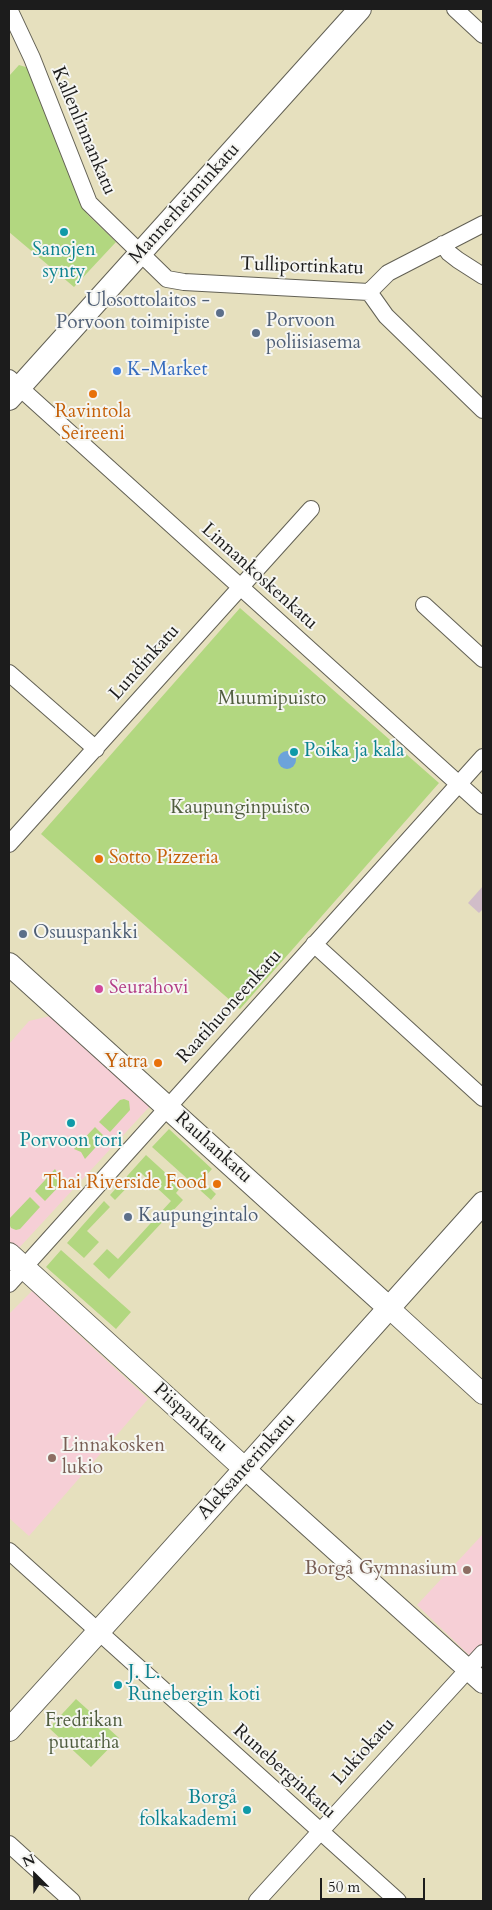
<!DOCTYPE html>
<meta charset="utf-8">
<style>
body{margin:0}
#map{position:relative;width:492px;height:1910px;overflow:hidden;background:#e6e0be;font-family:Cardo,serif}
canvas{display:block}
.frame{position:absolute;inset:0;border:10px solid #1c1c1c;pointer-events:none}
.north{position:absolute;left:10px;top:1850px;width:50px;height:50px;-webkit-text-stroke:4px #f6f6f2;paint-order:stroke;rotate:337deg;font-size:14px;font-weight:700;line-height:20px;text-align:center;color:#1c1c1c}
.north::after{content:'';display:block;margin:auto;width:18px;height:22px;background:#1c1c1c;clip-path:polygon(50% 0,100% 100%,50% 72%,0 100%)}
.scale{position:absolute;left:320px;top:1878px;width:105px;height:22px;box-sizing:border-box;border:2px solid #1c1c1c;border-top:0;padding-left:6px;font-size:15px;line-height:18px;white-space:nowrap;color:#1c1c1c;-webkit-text-stroke:4px #f6f6f2;paint-order:stroke}
</style>
<div id="map">
<canvas width="492" height="1910"></canvas>
<div class="frame"></div>
<div class="north">N</div>
<div class="scale">50 m</div>
</div>
<script>
const ctx = document.querySelector('canvas').getContext('2d');
ctx.lineJoin = 'round';
function fill(path, color) { ctx.fillStyle = color; ctx.fill(path, 'evenodd'); }
const toPath = rows => new Path2D(rows.map(r => 'M' + r).join(''));
function trace(path, color, width, dash) { ctx.strokeStyle = color; ctx.lineWidth = width; ctx.lineCap = dash ? 'butt' : 'round'; ctx.setLineDash(dash || []); ctx.stroke(path); }
function write(font, color, halo, rows, align = 'center') {
  ctx.font = font + ' Cardo,serif'; ctx.lineWidth = 4; ctx.setLineDash([]); ctx.textBaseline = 'middle'; ctx.strokeStyle = halo; ctx.fillStyle = color; for (const [text, x, y, turn = 0] of rows) {
    ctx.save(); ctx.translate(x, y); ctx.rotate((+turn || 0) * Math.PI / 180); ctx.textAlign = isNaN(turn) ? turn : align; if (halo) ctx.strokeText(text, 0, 0); ctx.fillText(text, 0, 0); ctx.restore();
  }
}
fill(toPath([
 [50,1016,151,1105,18,1249,9,1241,9,1044,29,1021],
 [32,1291,148,1399,29,1536,9,1518,9,1314],
 [483,1534,483,1643,471,1657,417,1605]
]), '#f6cfd6');
fill(toPath([
 [483,886,483,909,479,913,468,903]
]), '#d1bdc9');
fill(toPath([
 [19,65,29,68,87,214,116,242,74,287,9,232,9,76],
 [240,608,439,783,240,1009,41,834],
 [124,1099,129,1101,130,1110,110,1132,99,1122,120,1100],
 [95,1127,105,1137,85,1159,81,1152,74,1149],
 [169,1129,212,1169,202,1180,216,1194,211,1200,152,1147],
 [146,1155,181,1187,176,1193,183,1200,109,1279,93,1264,107,1249,118,1259,171,1201,141,1173,115,1200,110,1195],
 [55,1169,59,1176,66,1179,45,1201,35,1191],
 [30,1197,40,1207,20,1229,16,1230,11,1228,9,1224,9,1219],
 [104,1201,110,1207,87,1231,99,1242,84,1258,67,1243],
 [61,1250,131,1312,116,1329,46,1267],
 [76,1699,119,1738,91,1767,49,1728]
]), '#b2d780');
fill(toPath([
 '278 760a9 9 0 1 1 18 0a9 9 0 1 1-18 0Z'
]), '#6ca3da');
const minor = toPath([
 [9,9,32,58,89,203,167,279,184,282,369,292,388,273,483,224],
 [455,9,483,35],
 [443,244,449,253,458,260,483,276],
 [369,292,386,316,483,410],
 [9,378,483,806],
 [424,605,483,659],
 [9,673,96,749],
 [9,844,311,509],
 [314,944,483,1098],
 [9,1284,483,757],
 [9,1551,398,1901],
 [9,1844,72,1901],
 [257,1901,483,1653]
]);
const tertiary = toPath([
 [389,1308,483,1394],
 [245,1469,483,1683]
]);
const secondary = toPath([
 [9,399,360,9],
 [9,964,389,1308],
 [9,1254,245,1469],
 [9,1730,139,1587,483,1203]
]);
trace(minor, '#636155', 18);
trace(tertiary, '#636155', 22);
trace(secondary, '#636155', 24);
trace(minor, '#fff', 16);
trace(tertiary, '#fff', 20);
trace(secondary, '#fff', 22);
for (const [x, y, r, color] of [
 [64,232,5,"#0f9aa8"],
 [220,313,5,"#5c6f8a"],
 [256,333,5,"#5c6f8a"],
 [117,371,5,"#3f7fe0"],
 [93,394,5,"#e8710a"],
 [294,752,5,"#0f9aa8"],
 [99,859,5,"#e8710a"],
 [23,934,5,"#5c6f8a"],
 [99,989,5,"#d1479c"],
 [158,1063,5,"#e8710a"],
 [71,1123,5,"#0f9aa8"],
 [217,1184,5,"#e8710a"],
 [128,1217,5,"#5c6f8a"],
 [52,1458,5,"#8d6e63"],
 [467,1570,5,"#8d6e63"],
 [118,1685,5,"#0f9aa8"],
 [247,1810,5,"#0f9aa8"]
]) { const dot = new Path2D(); dot.arc(x, y, r, 0, 2 * Math.PI); ctx.fillStyle = color; ctx.fill(dot); trace(dot, '#f6f6f2', 2); }
write('19px', '#1c1c1c', '#f6f6f2', [
 ["Kallenlinnankatu",83,131,67],
 ["Mannerheiminkatu",185,204,-48],
 ["Tulliportinkatu",302,267,2],
 ["Linnankoskenkatu",259,577,42],
 ["Lundinkatu",145,663,-48],
 ["Raatihuoneenkatu",230,1007,-48],
 ["Rauhankatu",213,1148,42],
 ["Piispankatu",190,1418,42],
 ["Aleksanterinkatu",247,1467,-48],
 ["Lukiokatu",364,1752,-48],
 ["Runeberginkatu",284,1772,42]
]);
write('19px', '#0d838f', '#f6f6f2', [
 ["Sanojen",64,251],
 ["synty",64,273],
 ["Poika ja kala",304,752,"left"],
 ["Porvoon tori",71,1142],
 ["J. L.",128,1674,"left"],
 ["Runebergin koti",128,1696,"left"],
 ["Borgå",237,1799,"right"],
 ["folkakademi",237,1821,"right"]
]);
write('19px', '#4e5e75', '#f6f6f2', [
 ["Ulosottolaitos -",210,302,"right"],
 ["Porvoon toimipiste",210,324,"right"],
 ["Porvoon",266,322],
 ["poliisiasema",266,344],
 ["Osuuspankki",33,934],
 ["Kaupungintalo",138,1217]
], 'left');
write('19px', '#366cbe', '#f6f6f2', [
 ["K-Market",127,371]
], 'left');
write('19px', '#c56008', '#f6f6f2', [
 ["Ravintola",93,413,"center"],
 ["Seireeni",93,435,"center"],
 ["Sotto Pizzeria",109,859,"left"],
 ["Yatra",148,1063],
 ["Thai Riverside Food",207,1184]
], 'right');
write('19px', '#505d3f', '#f6f6f2', [
 ["Muumipuisto",272,700],
 ["Kaupunginpuisto",240,809],
 ["Fredrikan",84,1722],
 ["puutarha",84,1744]
]);
write('19px', '#b23c85', '#f6f6f2', [
 ["Seurahovi",109,989]
], 'left');
write('19px', '#785e54', '#f6f6f2', [
 ["Linnakosken",62,1447],
 ["lukio",62,1469],
 ["Borgå Gymnasium",457,1570,"right"]
], 'left');
</script>
